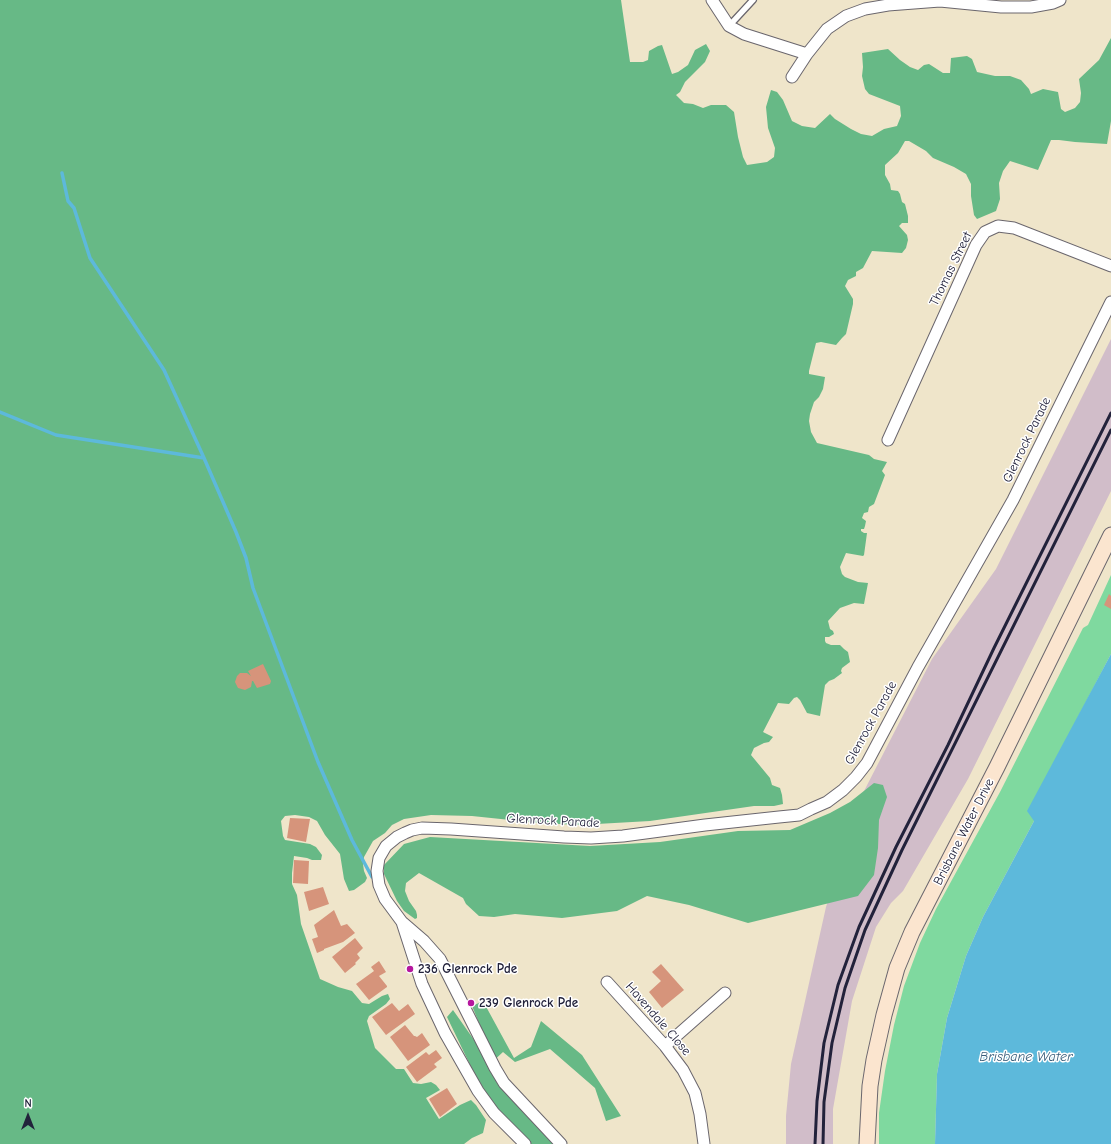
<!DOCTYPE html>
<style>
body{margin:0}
#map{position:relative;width:1111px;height:1144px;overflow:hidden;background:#efe5ca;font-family:"Comic Neue",sans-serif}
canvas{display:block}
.north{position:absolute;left:8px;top:1096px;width:40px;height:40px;-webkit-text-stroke:3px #fff;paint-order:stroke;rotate:0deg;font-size:11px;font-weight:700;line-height:16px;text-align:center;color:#22223b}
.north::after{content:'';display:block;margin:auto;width:14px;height:18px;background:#22223b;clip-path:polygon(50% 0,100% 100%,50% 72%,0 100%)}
</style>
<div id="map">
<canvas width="1111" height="1144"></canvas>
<div class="north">N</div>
</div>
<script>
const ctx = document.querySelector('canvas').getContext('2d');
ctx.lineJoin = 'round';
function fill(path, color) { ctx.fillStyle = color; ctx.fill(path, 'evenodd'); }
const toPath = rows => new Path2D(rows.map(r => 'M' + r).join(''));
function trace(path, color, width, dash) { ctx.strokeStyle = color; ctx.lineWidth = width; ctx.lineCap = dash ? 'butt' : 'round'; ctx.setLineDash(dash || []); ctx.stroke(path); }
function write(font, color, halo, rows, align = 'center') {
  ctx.font = font + ' "Comic Neue",sans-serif'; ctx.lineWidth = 3; ctx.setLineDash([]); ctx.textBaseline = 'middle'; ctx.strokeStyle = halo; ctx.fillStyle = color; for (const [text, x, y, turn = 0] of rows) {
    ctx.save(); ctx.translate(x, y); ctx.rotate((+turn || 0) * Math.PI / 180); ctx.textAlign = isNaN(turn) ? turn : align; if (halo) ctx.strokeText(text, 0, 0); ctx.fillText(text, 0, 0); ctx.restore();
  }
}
fill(toPath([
 [1111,339,1111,491,968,779,903,891,891,903,876,927,852,1001,833,1109,833,1144,786,1144,786,1116,791,1064,826,907,863,793,932,659,996,569]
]), '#d1bdc9');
fill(toPath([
 [1111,575,1111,654,1078,717,1034,821,983,917,966,956,947,1018,937,1074,935,1144,879,1144,879,1113,885,1071,894,1025,904,986,920,943,936,909,1000,792,1083,628,1088,625]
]), '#7fd99f');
fill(toPath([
 [0,0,621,0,630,62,643,62,648,60,649,51,658,46,662,45,672,74,678,72,688,65,695,50,706,44,710,51,705,62,685,82,680,92,676,95,684,103,693,104,703,108,711,105,726,105,734,112,738,137,743,157,747,165,767,162,774,157,775,148,768,128,766,107,771,90,777,92,783,100,792,121,802,126,815,128,830,114,835,119,851,129,861,134,872,136,884,129,897,126,901,116,900,106,869,94,865,89,862,76,863,67,862,53,888,49,900,60,910,67,918,70,924,65,929,64,943,73,950,73,951,58,967,56,972,59,977,72,995,76,1010,76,1021,80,1029,89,1031,94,1043,89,1058,92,1061,109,1065,112,1075,108,1080,102,1081,93,1079,79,1099,60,1111,38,1111,121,1107,144,1075,142,1059,140,1051,140,1038,170,1010,161,1003,171,999,183,1000,199,996,211,977,219,974,215,971,196,971,184,966,174,954,167,933,158,926,151,909,141,905,141,898,153,885,165,885,175,890,184,891,190,898,191,900,194,902,202,905,204,908,216,908,223,902,223,899,226,907,235,908,240,906,248,902,253,872,251,863,268,856,272,856,276,848,280,845,286,853,299,853,304,846,334,842,338,836,345,821,342,816,343,809,371,809,374,825,377,823,389,819,397,814,402,810,414,809,421,811,432,817,443,869,455,874,459,887,462,882,471,885,475,874,504,869,507,868,512,864,513,862,518,866,521,865,526,864,529,861,529,861,531,864,533,867,533,864,555,863,556,846,553,840,567,842,574,845,577,858,582,868,583,864,604,854,603,840,608,828,621,830,629,833,631,834,634,829,637,825,637,825,641,826,643,831,645,840,645,844,649,848,652,850,662,842,668,841,671,842,673,834,679,829,681,825,685,820,716,807,713,800,700,797,697,794,698,789,704,778,703,763,732,773,737,769,742,764,743,754,748,751,755,770,778,772,785,780,788,782,795,783,804,774,806,754,806,650,821,579,825,539,823,472,816,431,815,404,819,392,825,385,833,373,841,364,857,363,864,364,871,367,878,365,882,354,890,349,891,344,879,340,854,325,835,317,821,309,817,295,815,285,816,281,821,283,836,285,840,310,844,316,847,322,855,321,860,312,860,307,858,294,856,292,873,292,884,297,895,301,924,320,979,338,987,352,991,362,1003,369,1004,382,996,388,994,390,999,386,1004,369,1016,367,1021,375,1048,396,1069,404,1069,413,1083,421,1084,431,1082,436,1085,440,1090,426,1098,439,1119,460,1105,471,1100,476,1105,486,1120,483,1133,472,1138,464,1144,0,1144],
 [874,783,883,785,887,797,879,820,878,848,874,875,858,896,748,923,689,905,647,896,617,911,562,918,515,914,494,917,479,916,466,904,463,898,419,873,406,883,405,891,409,901,416,911,417,915,417,918,415,919,404,911,397,901,384,874,384,865,404,844,430,837,590,846,660,842,738,831,790,830,830,813,850,802],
 [483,1001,514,1058,531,1047,541,1021,582,1055,621,1116,606,1121,595,1088,550,1049,515,1062,503,1052,488,1066,502,1089,553,1144,529,1144,493,1109,474,1073,447,1017,453,1010,479,1047,487,1042,472,1006]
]), '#67b986');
fill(toPath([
 [1111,654,1111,1144,935,1144,937,1074,947,1018,966,956,983,917,1034,821,1027,811]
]), '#5db9db');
trace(toPath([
 [62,173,68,201,74,208,90,258,164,370,204,458],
 [0,412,56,435,204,458,236,532,246,558,253,588,318,762,352,840,372,877]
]), '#5db9db', 3.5);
fill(toPath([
 [1109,594,1111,596,1111,609,1104,605],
 [263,664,271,681,270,684,257,688,253,681,252,681,251,687,245,690,238,688,235,682,237,676,240,673,247,673,251,676,248,671],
 [290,818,310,819,306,842,287,838],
 [294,860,309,861,308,884,293,883],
 [323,887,329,904,309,911,304,892],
 [334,910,341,926,347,924,355,933,343,942,324,949,324,950,317,953,312,939,318,937,314,925],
 [355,938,363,948,357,954,360,958,355,963,356,964,345,973,332,957],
 [379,961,386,972,379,976,387,986,387,987,369,1000,356,984,374,971,371,967],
 [661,964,684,990,662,1008,649,992,661,981,652,972],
 [392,1003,399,1011,408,1004,415,1014,386,1035,372,1017],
 [405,1025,414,1036,415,1036,417,1037,422,1033,430,1045,408,1061,390,1037],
 [436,1050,442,1058,434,1064,437,1067,417,1082,406,1067,426,1052,429,1055],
 [447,1088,457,1104,440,1117,429,1099]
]), '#d6947b');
const lane = toPath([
 [729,26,753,0]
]);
const street = toPath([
 [712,0,729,26,744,34,807,54],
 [792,77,807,54,827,29,846,16,865,9,888,5,940,1,1001,7,1031,7,1053,3,1060,0],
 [888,440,976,245,985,232,998,226,1014,228,1111,266],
 [402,922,422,984,445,1033,478,1091,494,1113,525,1144],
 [607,982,665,1046,683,1070,695,1093,700,1114,704,1144],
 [665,1046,725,993],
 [561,1144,504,1083,495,1068,440,959,424,941,402,922,385,899,379,885,377,871,379,858,386,846,397,837,405,833,412,830,422,828,451,829,564,837,591,838,623,836,705,825,779,817,799,815,811,809,827,802,843,790,856,777,867,763,918,667,1013,500,1111,302]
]);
const secondary = toPath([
 [867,1144,870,1086,874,1060,884,1015,897,968,912,932,997,767,1111,535]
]);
trace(lane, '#6a666d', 8);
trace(street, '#6a666d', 13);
trace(secondary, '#6a666d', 17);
trace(lane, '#fff', 5.5);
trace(street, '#fff', 11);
trace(secondary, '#fbe5cf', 15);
trace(toPath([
 [815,1144,817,1101,824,1043,838,985,859,927,896,847,948,745,994,648,1111,413],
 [823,1144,824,1102,832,1043,845,988,865,930,902,850,1111,430]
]), '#22223b', 3);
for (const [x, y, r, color] of [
 [410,969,4,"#b5179e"],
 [471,1003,4,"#b5179e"]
]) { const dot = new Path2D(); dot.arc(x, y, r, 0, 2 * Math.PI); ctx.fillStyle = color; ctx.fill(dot); trace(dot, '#fff', 1.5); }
write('13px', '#22223b', '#fff', [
 ["Thomas Street",951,269,-64],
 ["Glenrock Parade",1027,440,-64],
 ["Glenrock Parade",871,723,-61],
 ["Glenrock Parade",553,821,3],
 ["Brisbane Water Drive",964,832,-63],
 ["Havendale Close",658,1019,49]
]);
write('bold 13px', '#22223b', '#fff', [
 ["236 Glenrock Pde",418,969],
 ["239 Glenrock Pde",479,1003]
], 'left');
write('italic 14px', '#3a5e7b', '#fff', [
 ["Brisbane Water",1026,1057]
]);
</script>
